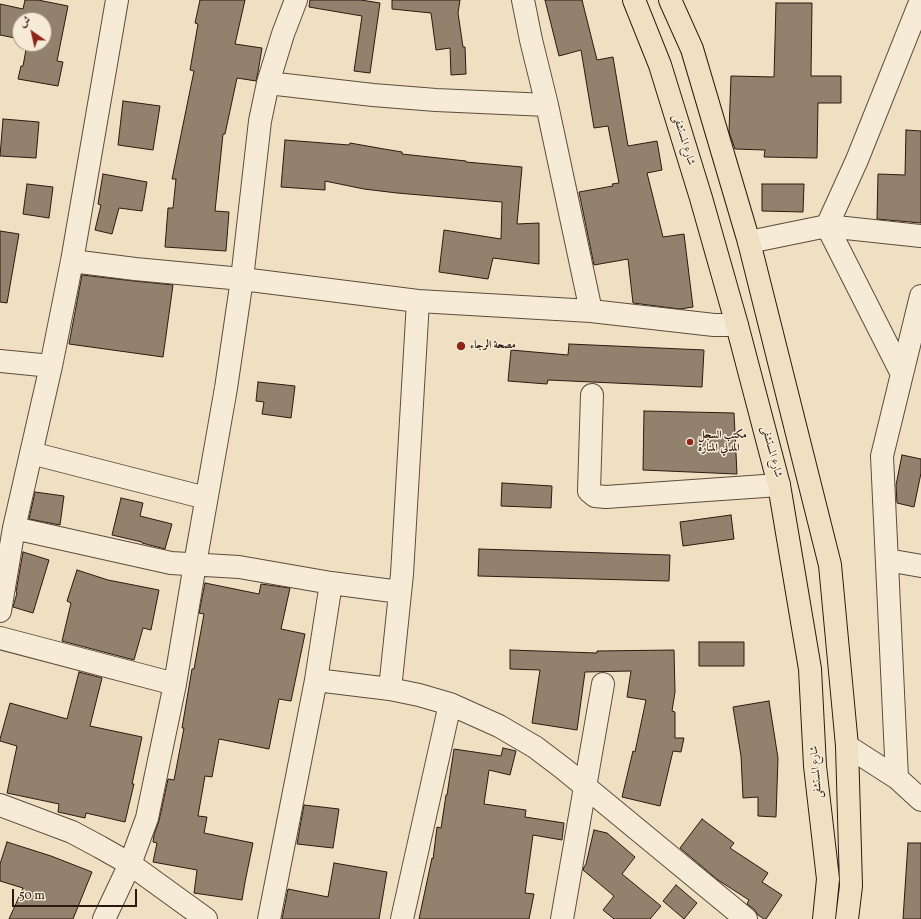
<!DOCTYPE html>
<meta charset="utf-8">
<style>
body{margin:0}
#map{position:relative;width:921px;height:919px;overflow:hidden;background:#efe0c2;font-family:Vollkorn,Amiri,serif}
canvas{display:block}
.north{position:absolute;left:12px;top:12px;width:40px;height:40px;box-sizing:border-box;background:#f5ebd7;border:1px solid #a59788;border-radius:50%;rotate:326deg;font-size:11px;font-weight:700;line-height:16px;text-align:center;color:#2c1a11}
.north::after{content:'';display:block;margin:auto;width:14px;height:18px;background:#8f2418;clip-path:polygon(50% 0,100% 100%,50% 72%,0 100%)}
.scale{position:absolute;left:12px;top:889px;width:125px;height:18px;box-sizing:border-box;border:2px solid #2c1a11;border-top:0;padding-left:5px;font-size:12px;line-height:14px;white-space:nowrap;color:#2c1a11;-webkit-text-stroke:3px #f5ebd7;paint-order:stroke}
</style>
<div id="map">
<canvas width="921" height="919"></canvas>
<div class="north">ش</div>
<div class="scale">50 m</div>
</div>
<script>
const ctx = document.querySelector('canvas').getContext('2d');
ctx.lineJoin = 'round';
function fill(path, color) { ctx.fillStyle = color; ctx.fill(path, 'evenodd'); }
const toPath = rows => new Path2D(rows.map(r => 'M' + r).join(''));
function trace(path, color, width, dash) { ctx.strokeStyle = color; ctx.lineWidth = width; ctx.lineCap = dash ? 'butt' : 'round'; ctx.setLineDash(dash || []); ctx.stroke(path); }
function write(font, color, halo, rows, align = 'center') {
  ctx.font = font + ' Vollkorn,Amiri,serif'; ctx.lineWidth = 3; ctx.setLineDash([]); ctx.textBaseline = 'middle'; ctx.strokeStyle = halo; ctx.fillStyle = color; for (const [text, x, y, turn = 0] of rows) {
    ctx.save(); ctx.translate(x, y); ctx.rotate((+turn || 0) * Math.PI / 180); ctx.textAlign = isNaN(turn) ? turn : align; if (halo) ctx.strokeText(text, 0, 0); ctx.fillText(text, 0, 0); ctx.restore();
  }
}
const building = toPath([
 [25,0,38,0,68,6,57,61,63,62,58,86,18,79,21,66,23,66,27,44,44,44,44,20,20,20,20,39,0,35,0,4,23,9,25,0],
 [200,0,245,0,235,44,262,48,258,72,256,81,237,78,225,134,223,134,215,211,229,212,226,251,165,247,168,208,173,208,176,179,172,179,194,71,190,70,198,24,195,23,200,0],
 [310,0,361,0,380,3,370,73,354,71,362,16,309,7,310,0],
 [392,0,460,0,458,13,463,47,465,47,466,74,451,75,450,48,436,50,431,13,392,9,392,0],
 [545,0,582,0,597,60,613,57,628,146,657,141,662,170,647,173,663,237,684,234,693,307,680,309,633,303,628,259,594,265,579,192,613,186,612,184,619,183,608,126,594,128,581,50,559,56,545,0],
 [776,3,812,3,811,76,841,76,841,103,818,103,817,158,764,157,765,150,735,149,729,132,731,76,774,77,776,3],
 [123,101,160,106,153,150,118,145,123,101],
 [3,119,39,122,36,158,0,156,3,119],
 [906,130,921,131,921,223,877,219,878,174,905,175,906,130],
 [285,140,349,145,350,143,384,149,402,152,402,154,466,161,466,162,522,167,517,224,539,223,539,264,493,258,488,279,439,272,444,230,501,239,502,202,397,193,364,189,325,181,325,190,281,187,285,140],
 [103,174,147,182,142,211,119,208,112,234,95,230,101,205,98,204,103,174],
 [27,184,53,187,49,218,23,214,27,184],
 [762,184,804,184,803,212,762,211,762,184],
 [0,231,19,234,7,303,0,302,0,231],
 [82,275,134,281,173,285,163,357,69,344,82,275],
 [569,344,704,350,702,387,548,380,547,384,508,381,511,350,568,355,569,344],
 [258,382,295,386,291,418,262,414,264,402,256,401,258,382],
 [644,411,734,413,737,474,643,470,644,411],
 [902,455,921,459,921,473,914,507,897,503,896,485,902,455],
 [502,483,552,486,551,508,501,506,502,483],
 [35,492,64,496,60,525,29,519,35,492],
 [121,498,143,503,140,516,172,524,165,549,142,543,142,542,112,535,121,498],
 [731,515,734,539,683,546,680,522,731,515],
 [479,549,670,555,669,581,478,576,479,549],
 [23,552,49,560,33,613,13,607,17,593,16,592,23,552],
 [77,570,108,580,159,590,151,630,143,628,134,660,62,641,71,603,67,601,77,570],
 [205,583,259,594,261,584,290,588,281,629,305,634,291,701,279,699,269,749,219,739,212,777,205,776,198,816,207,817,204,833,253,843,245,882,242,900,194,893,197,870,153,862,157,843,153,842,154,835,159,821,168,779,174,780,184,728,182,728,192,669,194,669,204,614,199,613,205,583],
 [699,642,744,642,744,666,699,666,699,642],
 [510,650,597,653,597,651,674,650,675,692,672,711,675,712,675,738,684,738,681,752,673,751,660,806,622,797,633,751,635,752,646,700,627,697,631,671,585,672,577,730,532,723,540,670,510,669,510,650],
 [79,672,102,678,90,726,142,737,132,784,134,784,125,822,86,813,85,818,58,812,59,804,7,793,17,746,0,741,0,739,10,703,67,719,79,672],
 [769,701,778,758,776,817,758,816,758,797,743,798,741,756,733,707,769,701],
 [503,748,516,751,510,775,489,770,484,804,526,810,525,817,564,823,562,840,533,835,525,893,534,894,529,919,419,919,432,858,433,859,437,827,441,828,446,795,447,795,454,749,501,756,503,748],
 [304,805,339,809,333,848,297,844,304,805],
 [702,819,734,843,730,848,768,873,762,882,782,895,766,919,764,919,758,915,754,909,747,904,749,900,718,880,680,848,702,819],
 [594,830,607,833,635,857,622,874,661,906,650,919,614,919,603,910,614,896,583,870,584,867,586,864,594,830],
 [7,842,51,856,92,872,73,919,9,919,23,888,0,881,0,864,7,842],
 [908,843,921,843,921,919,903,919,908,843],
 [334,863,387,872,379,919,282,919,288,889,328,897,334,863],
 [676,885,697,903,684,919,663,901,676,885]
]);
fill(building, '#91816d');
trace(building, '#2c1a11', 1);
const minor = toPath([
 [523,0,531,40,547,105,591,311],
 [268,83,373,95,436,100,547,105],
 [749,242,827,226,921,236],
 [72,261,135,269,242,279,418,301,591,311,714,325,737,325],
 [0,361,51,366],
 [902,374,827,226,857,160,921,0],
 [592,395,589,491,595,496,606,497,779,485],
 [31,453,206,498],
 [14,528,171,563,239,567,331,583,400,592],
 [887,560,921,566],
 [0,611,14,528,51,366,72,261,117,0],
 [0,638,175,684],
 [316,680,390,689,419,695,450,704,499,726,535,747,564,769,746,919],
 [390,689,402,574,418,301],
 [847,746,897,778,921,800],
 [897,778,882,456,921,296],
 [0,805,72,832,100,847,130,864,206,919],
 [104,919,130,864,147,818,175,684,195,564,226,388,242,279,260,121,268,83,283,34,296,0],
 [269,919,316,680,331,583],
 [402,919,450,704],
 [562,919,603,684]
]);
const major = toPath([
 [634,0,660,65,701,198,737,325,779,485,810,669,815,766,828,879,824,919],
 [670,0,692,49,749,242,830,565,847,746,851,886,847,919]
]);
trace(minor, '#5d4c3d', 24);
trace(major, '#2c1a11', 24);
trace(minor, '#f5ebd7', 22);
trace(major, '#efe0c2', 22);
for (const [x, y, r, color] of [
 [461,346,5,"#8f2418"],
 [690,442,4,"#8f2418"]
]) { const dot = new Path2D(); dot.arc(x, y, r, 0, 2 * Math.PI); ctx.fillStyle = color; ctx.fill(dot); trace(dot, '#f5ebd7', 1.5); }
write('11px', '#2c1a11', '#f5ebd7', [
 ["شارع المستشفى",683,140,73],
 ["شارع المستشفى",771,452,75],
 ["شارع المستشفى",817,772,-95]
]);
write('bold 11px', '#2c1a11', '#f5ebd7', [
 ["مصحة الرجاء",470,346],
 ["مكتب السجل",698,436],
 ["المدني المنارة",698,449]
], 'left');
</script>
